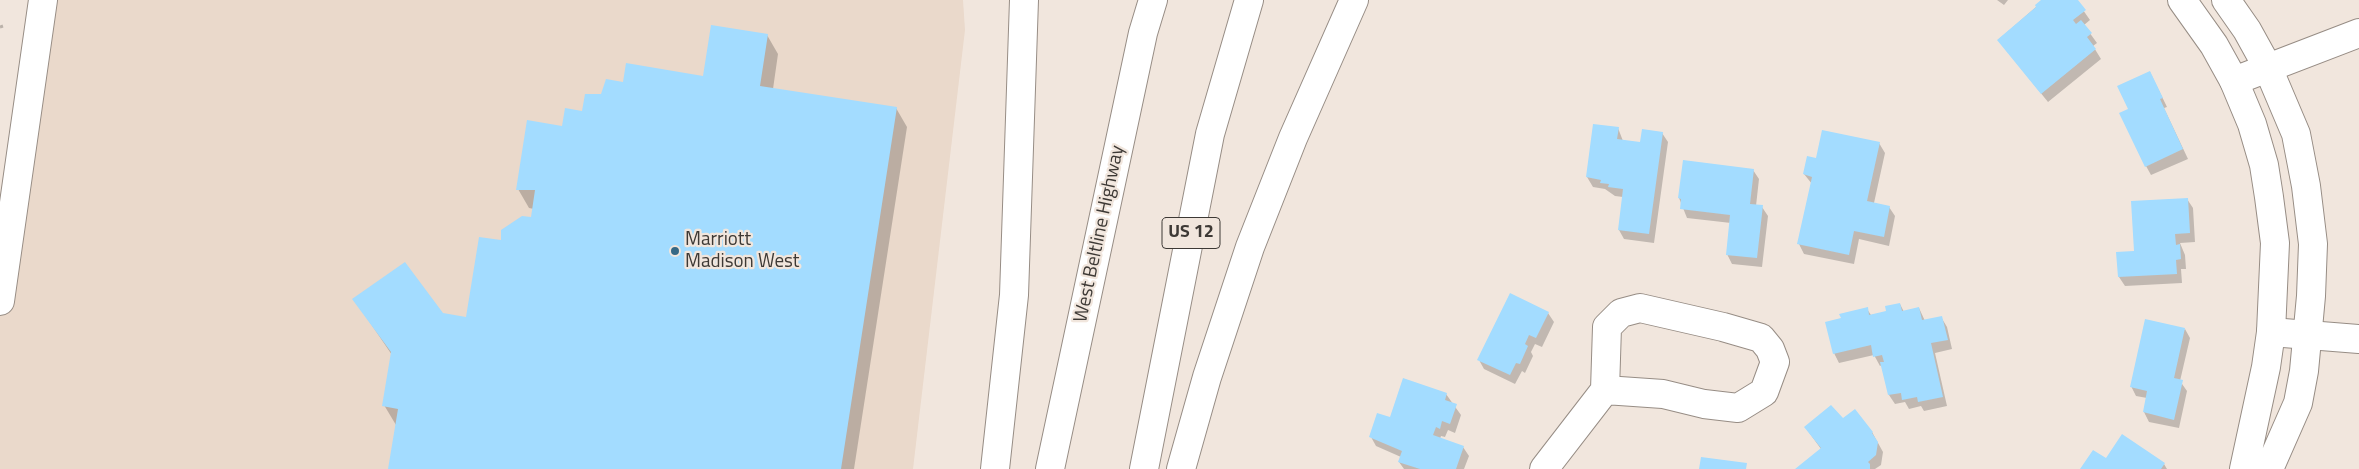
<!DOCTYPE html>
<style>
body{margin:0}
canvas{display:block;background:#f1e6dd}
</style>
<canvas width="2359" height="469"></canvas>
<script>
const ctx = document.querySelector('canvas').getContext('2d');
ctx.lineJoin = 'round';
function fill(path, color) { ctx.fillStyle = color; ctx.fill(path, 'evenodd'); }
const toPath = rows => new Path2D(rows.map(r => 'M' + r).join(''));
function trace(path, color, width, dash) { ctx.strokeStyle = color; ctx.lineWidth = width; ctx.lineCap = dash ? 'butt' : 'round'; ctx.setLineDash(dash || []); ctx.stroke(path); }
function write(font, color, halo, rows, align = 'center') {
  ctx.font = font + ' "Titillium Web",sans-serif'; ctx.lineWidth = 4.5; ctx.setLineDash([]); ctx.textBaseline = 'middle'; ctx.strokeStyle = halo; ctx.fillStyle = color; for (const [text, x, y, turn = 0] of rows) {
    ctx.save(); ctx.translate(x, y); ctx.rotate((+turn || 0) * Math.PI / 180); ctx.textAlign = isNaN(turn) ? turn : align; if (halo) ctx.strokeText(text, 0, 0); ctx.fillText(text, 0, 0); ctx.restore();
  }
}
fill(toPath([
 [43,0,963,0,965,30,913,469,0,469,0,301]
]), '#ead9cb');
fill(toPath([
 [1997,0,2008,0,2004,5],
 [2044,0,2076,0,2090,20,2084,25,2097,43,2093,46,2101,59,2048,102,1998,40],
 [767,35,778,54,773,89,896,108,907,127,854,469,389,469,396,425,384,405,392,355,354,299,467,319,502,242,533,218,534,209,529,208,518,189,563,128,602,95,624,84,704,77],
 [2150,72,2167,107,2164,108,2188,159,2151,175,2146,166,2130,110],
 [1618,128,1623,141,1641,144,1662,133,1668,142,1654,243,1624,239,1619,230,1623,197,1615,196,1605,189,1593,187,1587,177],
 [1879,143,1885,153,1874,203,1889,207,1895,216,1889,246,1859,239,1854,264,1804,254,1799,244,1812,184,1804,174,1817,159],
 [1753,170,1759,179,1756,206,1762,207,1768,216,1762,267,1732,264,1727,254,1731,223,1687,218,1679,198],
 [2187,199,2193,208,2195,242,2180,243,2185,255,2186,269,2181,269,2182,283,2125,286,2119,277,2136,252],
 [1900,304,1904,312,1919,308,1925,321,1941,317,1947,327,1952,349,1935,353,1947,406,1924,411,1921,406,1909,409,1905,402,1895,404,1889,395,1882,365,1880,366,1874,355,1839,363,1834,353,1842,319,1867,309,1871,315,1888,312],
 [1548,313,1554,322,1542,347,1535,344,1531,352,1533,356,1525,373,1522,371,1515,384,1484,369,1479,360],
 [2185,329,2190,338,2180,381,2187,391,2179,428,2149,422,2144,412,2147,398,2136,396,2131,386],
 [1446,394,1461,415,1455,433,1448,430,1445,437,1441,436,1440,439,1463,447,1469,456,1464,469,1404,469,1399,462,1401,457,1376,446,1371,437,1391,419],
 [1843,420,1872,432,1883,452,1881,465,1875,469,1797,469,1821,449,1805,427],
 [2106,460,2164,464,2167,469,2082,469]
]), '#0003');
fill(toPath([
 [2041,0,2078,0,2086,10,2073,20,2076,24,2081,20,2092,33,2087,37,2096,49,2041,94,1997,40,2036,7,2035,5],
 [711,25,768,34,760,86,897,107,841,469,388,469,398,409,382,406,391,352,352,299,405,262,443,313,466,317,479,237,501,240,501,230,522,216,531,217,535,190,516,190,527,120,562,126,565,108,582,111,585,94,601,94,606,79,623,82,626,63,703,76],
 [2150,71,2163,98,2160,99,2183,149,2145,167,2119,113,2128,109,2117,86],
 [1593,124,1619,127,1617,139,1640,142,1642,129,1663,132,1649,234,1618,230,1623,189,1608,187,1609,184,1600,183,1601,180,1586,177],
 [1822,130,1880,142,1867,201,1890,206,1884,237,1854,231,1849,255,1797,244,1812,177,1803,174,1807,156,1816,158],
 [1683,160,1754,169,1750,204,1763,205,1757,258,1726,255,1730,215,1680,209,1681,199,1678,198],
 [2188,198,2190,233,2175,234,2176,245,2180,244,2181,259,2176,260,2177,274,2118,277,2116,252,2134,251,2131,201],
 [1510,293,1549,312,1536,338,1529,335,1525,344,1528,346,1520,364,1516,363,1510,375,1477,360],
 [1900,303,1902,311,1919,307,1922,320,1942,316,1948,340,1931,343,1943,397,1918,402,1917,397,1902,400,1901,393,1888,395,1880,362,1884,362,1882,355,1873,357,1871,345,1833,354,1825,322,1841,318,1839,314,1868,307,1869,315,1886,311,1885,306],
 [2145,319,2185,328,2174,378,2183,380,2174,420,2143,412,2147,391,2130,387],
 [1403,378,1447,393,1445,400,1457,404,1450,424,1442,421,1440,429,1436,427,1433,435,1464,446,1456,469,1420,469,1398,462,1402,451,1369,437,1377,413,1390,417],
 [1831,405,1843,418,1855,409,1873,432,1872,433,1878,442,1876,455,1868,462,1870,464,1870,469,1795,469,1821,448,1804,427],
 [2122,434,2165,463,2161,469,2080,469,2093,450,2106,458],
 [1701,457,1747,463,1746,469,1699,469]
]), '#a3dcff');
const street = toPath([
 [2234,81,2359,33],
 [2271,332,2359,339],
 [1544,469,1605,390,1607,327,1621,313,1640,308,1723,327,1761,338,1770,349,1775,362,1764,392,1738,408,1704,404,1663,394,1605,390]
]);
const secondary = toPath([
 [2182,0,2214,45,2234,81,2252,124,2264,165,2269,197,2275,243,2271,332,2266,367,2244,469],
 [2226,0,2247,30,2268,68,2296,134,2306,186,2313,244,2311,296,2304,371,2298,403,2269,469],
 [0,301,43,0]
]);
const highway = toPath([
 [995,469,1014,295,1024,0],
 [1050,469,1143,33,1153,0],
 [1144,469,1210,134,1249,0],
 [1181,469,1207,377,1250,247,1293,138,1354,0]
]);
trace(street, '#978d85', 30);
trace(secondary, '#978d85', 30);
trace(highway, '#978d85', 30);
trace(toPath([
 [0,27,3,26]
]), '#bbb2aa', 3, [4, 4]);
trace(street, '#fff', 28);
trace(secondary, '#fff', 28);
trace(highway, '#fff', 28);
for (const [x, y, r, color] of [
 [675,251,5,"#356885"]
]) { const dot = new Path2D(); dot.arc(x, y, r, 0, 2 * Math.PI); ctx.fillStyle = color; ctx.fill(dot); trace(dot, '#f1e6dd', 2); }
for (const [x, y, w] of [
 [1191,233,58]
]) { const box = new Path2D(); box.roundRect(x - w / 2, y - 15.5, w, 31, 4); ctx.fillStyle = '#f1e6dd'; ctx.fill(box); trace(box, '#3d3935', 1); }
write('bold 18px', '#3d3935', null, [
 ["US 12",1191,233]
]);
write('19px', '#3d3935', '#f1e6dd', [
 ["West Beltline Highway",1100,234,-78]
]);
write('19px', '#3d3935', '#f1e6dd', [
 ["Marriott",685,240],
 ["Madison West",685,262]
], 'left');
</script>
